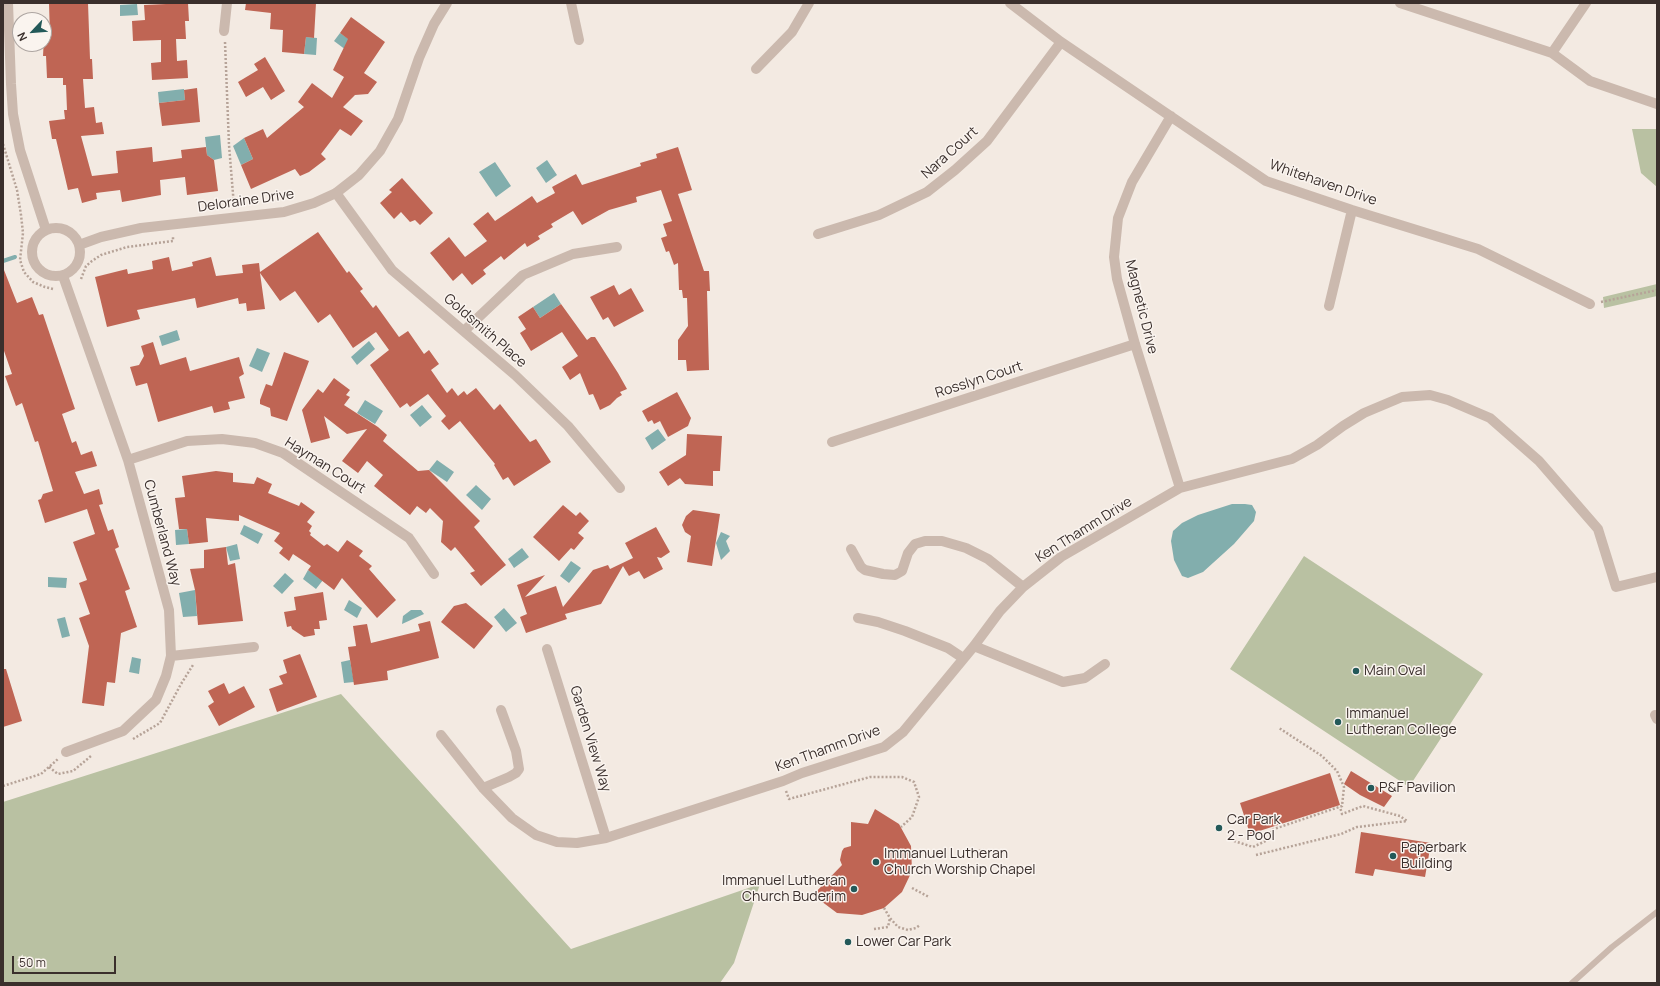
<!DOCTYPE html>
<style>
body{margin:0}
#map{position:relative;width:1660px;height:986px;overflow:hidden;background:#f3eae2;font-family:Manrope,sans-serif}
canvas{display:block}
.frame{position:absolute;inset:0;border:4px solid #3a2f2c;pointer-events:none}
.north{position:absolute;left:12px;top:12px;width:40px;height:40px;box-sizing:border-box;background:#faf4ef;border:1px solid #ada5a1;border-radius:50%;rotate:244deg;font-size:11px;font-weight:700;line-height:16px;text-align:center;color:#3a2f2c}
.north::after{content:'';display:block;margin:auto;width:14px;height:18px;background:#235959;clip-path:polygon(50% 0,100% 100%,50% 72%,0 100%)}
.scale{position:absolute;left:12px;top:956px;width:104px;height:18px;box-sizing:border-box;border:2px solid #3a2f2c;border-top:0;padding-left:5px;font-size:12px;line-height:14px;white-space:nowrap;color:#3a2f2c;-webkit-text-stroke:3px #faf4ef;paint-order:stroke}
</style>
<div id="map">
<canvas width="1660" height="986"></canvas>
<div class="frame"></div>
<div class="north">N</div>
<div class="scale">50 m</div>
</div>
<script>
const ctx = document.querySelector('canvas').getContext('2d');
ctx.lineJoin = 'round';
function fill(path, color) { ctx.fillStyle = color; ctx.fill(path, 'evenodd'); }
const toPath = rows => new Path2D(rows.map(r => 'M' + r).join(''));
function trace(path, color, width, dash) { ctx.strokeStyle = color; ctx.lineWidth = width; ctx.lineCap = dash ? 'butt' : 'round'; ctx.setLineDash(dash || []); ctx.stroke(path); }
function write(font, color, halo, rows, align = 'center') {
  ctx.font = font + ' Manrope,sans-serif'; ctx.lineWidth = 3; ctx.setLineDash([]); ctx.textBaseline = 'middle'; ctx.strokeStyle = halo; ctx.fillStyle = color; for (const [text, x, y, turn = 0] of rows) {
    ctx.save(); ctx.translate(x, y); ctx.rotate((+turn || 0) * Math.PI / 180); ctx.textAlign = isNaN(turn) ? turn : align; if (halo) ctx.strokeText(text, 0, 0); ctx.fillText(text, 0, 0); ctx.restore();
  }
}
fill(toPath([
 [1632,129,1657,129,1657,187,1641,173],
 [1657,284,1657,296,1604,308,1603,297],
 [1304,556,1483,674,1409,787,1230,669],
 [341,694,571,949,760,884,734,963,720,983,3,983,3,802]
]), '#b9c1a2');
fill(toPath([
 [137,4,138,15,120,16,120,5],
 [340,33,356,44,350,53,334,41],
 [306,37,317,38,316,55,304,54],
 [184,89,185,100,159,103,158,92],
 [220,135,222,158,214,160,207,155,205,137],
 [244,138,253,159,241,165,233,146],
 [547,160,557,175,546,183,536,168],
 [495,162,511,186,496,197,479,172],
 [554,293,561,304,540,318,533,307],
 [177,330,180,340,162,346,159,336],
 [369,341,375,349,357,365,351,357],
 [257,348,270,353,262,372,249,366],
 [365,400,383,411,375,424,357,413],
 [422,405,432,417,420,427,410,415],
 [658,429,666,440,652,450,645,438],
 [437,460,454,472,447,482,429,470],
 [476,485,491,499,482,510,466,495],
 [1232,504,1245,504,1252,505,1256,512,1254,521,1234,544,1203,572,1188,578,1182,576,1174,560,1171,541,1173,531,1182,523,1198,515],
 [244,525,263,534,258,544,240,534],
 [187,529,189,544,176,545,175,530],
 [721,532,730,536,726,541,730,551,721,560,716,543],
 [237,544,240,559,230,561,226,547],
 [522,548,529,557,514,568,508,559],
 [571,561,581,568,569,583,560,576],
 [308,570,323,580,316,589,303,579],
 [285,573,294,581,282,594,273,586],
 [48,577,67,578,66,588,48,587],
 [195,590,197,616,183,617,179,593],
 [349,600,362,608,357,618,344,610],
 [504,608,517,623,506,632,494,617],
 [411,610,421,610,424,614,402,624,403,616],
 [65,617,70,636,62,638,57,619],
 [132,657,141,659,139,674,129,672],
 [350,660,354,682,344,683,341,662]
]), '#82aead');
trace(toPath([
 [3,261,15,257]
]), '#82aead', 4);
fill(toPath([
 [49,3,88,3,90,59,92,59,93,79,83,79,85,108,94,107,96,123,102,122,104,134,81,136,92,176,118,173,116,151,152,147,153,162,182,158,181,150,206,147,207,155,214,160,218,191,187,195,185,177,160,180,161,195,122,202,120,190,96,193,97,199,82,203,78,188,68,190,56,139,52,139,49,121,65,119,64,110,67,110,66,85,63,85,63,78,47,78,46,56,43,56,44,37,50,37],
 [188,3,189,21,185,21,186,39,176,39,177,61,187,60,188,78,152,80,151,63,161,62,161,40,133,41,132,21,145,20,144,5],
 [246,3,316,3,314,38,306,37,304,54,282,52,283,30,270,29,271,13,245,10],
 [351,17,385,42,364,73,377,82,368,94,355,95,343,107,363,121,351,136,340,129,321,154,326,159,309,172,300,176,295,169,251,189,241,165,253,159,244,138,263,129,267,138,304,107,298,102,312,83,332,98,344,77,333,70,348,39,340,33],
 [265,57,285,91,271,100,263,87,246,97,238,82,258,70,254,64],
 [197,88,200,122,162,126,159,103,185,100,184,90],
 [678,147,692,190,678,194,704,271,709,271,710,291,707,291,709,370,687,371,686,360,678,360,678,340,688,326,687,298,683,298,682,290,679,290,678,263,674,265,669,251,666,252,661,238,667,236,663,224,672,221,661,190,636,197,637,202,609,210,582,225,573,211,551,224,553,227,538,236,540,239,527,247,525,243,504,260,501,256,483,270,486,274,472,285,462,273,453,281,430,253,449,237,465,257,487,241,473,224,488,212,495,221,532,196,537,203,555,193,552,187,576,174,582,185,641,166,640,163,657,158,656,154],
 [402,178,433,213,420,225,415,220,410,222,401,212,394,219,380,203,392,192,389,190],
 [318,232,347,273,349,271,363,289,360,291,373,308,376,305,399,337,408,331,424,354,429,350,439,364,431,370,447,393,452,388,458,396,464,391,467,395,476,388,494,410,500,404,530,442,536,439,551,462,514,486,508,477,503,480,494,465,495,464,460,421,449,430,441,421,446,416,428,394,410,407,407,403,400,408,370,365,389,350,376,332,353,348,330,314,318,323,295,291,280,301,260,273,265,309,247,311,246,303,239,304,238,298,197,308,195,298,137,310,140,319,107,327,95,277,127,269,128,274,153,269,152,261,169,257,172,271,193,266,192,262,211,257,216,276,243,273,242,265,259,263,260,272],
 [4,270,17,303,32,297,39,315,43,314,75,409,62,414,72,443,76,441,81,455,92,451,97,466,75,472,84,494,99,489,103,504,99,505,108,531,113,529,119,547,115,549,130,589,125,591,137,627,121,633,115,683,107,682,104,706,82,703,89,646,79,618,90,614,79,583,87,580,73,542,95,534,87,509,45,523,38,500,41,499,43,494,53,491,38,441,35,442,22,403,16,406,5,376,12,374,3,348],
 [614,285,619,295,631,288,644,311,614,327,608,317,603,320,590,297],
 [561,304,587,340,591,337,595,337,618,373,627,389,620,392,622,395,617,398,610,405,600,410,593,394,589,395,580,373,570,380,562,367,578,356,562,332,531,351,520,333,526,329,518,317,533,307,540,318],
 [153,342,160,365,186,357,190,371,239,357,244,374,239,377,245,398,228,402,230,409,214,413,212,406,158,422,147,383,136,386,130,367,139,365,144,356,141,346],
 [284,352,309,361,287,421,271,416,270,408,260,404,260,400,266,384,272,386],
 [334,378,350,390,346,395,350,397,344,405,378,427,387,435,383,441,418,471,429,470,480,521,474,527,506,565,481,586,470,573,475,571,455,547,451,551,441,542,443,521,430,508,426,513,417,506,410,515,374,486,383,475,367,461,358,473,342,461,367,429,347,434,324,416,330,438,311,443,302,410,318,389,323,393],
 [677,392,691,418,688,426,668,437,660,421,654,424,652,420,648,422,642,411],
 [687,434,722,436,720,471,713,471,713,486,685,484,680,478,668,486,659,472,686,455],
 [216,471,233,473,233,482,254,484,257,477,272,484,268,493,299,506,301,502,315,512,307,522,312,526,309,531,311,533,310,535,324,546,327,544,338,552,347,540,363,551,359,556,372,566,369,569,396,600,377,618,342,578,334,590,308,570,311,566,293,554,289,561,279,553,283,548,274,541,280,533,239,515,239,521,206,518,208,542,189,544,187,529,179,529,175,498,185,497,182,476],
 [563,505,576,516,580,512,589,521,578,533,584,538,574,550,571,548,559,561,533,537],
 [693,510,720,514,712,566,687,562,691,536,685,532,682,525,686,516],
 [656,527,670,552,661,558,657,557,663,569,644,579,639,571,629,576,623,566,601,604,565,614,567,619,526,633,520,617,527,614,517,585,545,575,525,597,556,586,563,607,593,570,608,565,610,569,633,558,625,543],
 [226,547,228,565,235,563,243,621,198,625,195,590,190,569,204,568,204,550],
 [323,592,327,620,319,621,320,629,314,629,315,635,304,637,292,629,291,626,287,627,284,612,296,610,294,597],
 [466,603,493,626,474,649,441,622,454,606],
 [430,621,439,658,387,671,388,680,354,685,348,647,356,646,353,626,367,624,371,643,420,631,418,624],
 [300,654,317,697,277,712,269,689,283,684,279,676,287,673,283,660],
 [3,669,6,669,22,721,3,727],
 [224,683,229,694,244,686,255,707,219,726,208,706,214,702,208,691],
 [1351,771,1392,796,1384,807,1360,795,1344,784],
 [1330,773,1340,805,1250,834,1240,803],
 [875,809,899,824,911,846,912,871,902,892,884,908,862,915,837,913,813,895,842,865,840,860,842,851,844,848,851,846,851,822,868,824],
 [1361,832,1431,843,1425,877,1375,869,1373,876,1355,873]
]), '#bf6554');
trace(toPath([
 [225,42,229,145,234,206],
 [3,144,17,190,21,215,23,233,20,260,24,272,33,282,45,287,53,289],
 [81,279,86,266,92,261,101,255,127,247,173,241,173,236],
 [1601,302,1657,290],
 [133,739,160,723,181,684,193,665],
 [49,767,58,774,73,771,91,756],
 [3,786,41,774,58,759],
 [786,791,789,799,870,777,902,777,914,782,919,797,912,817,901,827],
 [1234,841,1253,847,1274,837,1271,830,1342,806,1344,787,1337,771,1322,756,1279,728],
 [971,852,984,850],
 [1256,855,1341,834,1357,827,1407,821,1400,816,1363,806,1342,814,1340,807],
 [912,888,929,897],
 [884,908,890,918,898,927,908,930,916,928,920,925],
 [874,929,888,927,890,918]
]), '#b6a398', 2.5, [2, 2]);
trace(toPath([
 [1572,983,1612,947,1657,912]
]), '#cbb9ae', 6);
trace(toPath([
 [571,3,579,40],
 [1010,3,1061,42,1266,181,1352,210,1478,249,1590,304],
 [1400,3,1552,53,1590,81,1657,104],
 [224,31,227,3],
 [1552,53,1586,3],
 [756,69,792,32,809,3],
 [1171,116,1132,182,1118,218,1114,257,1117,279,1135,344,1180,488],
 [336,193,392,270,515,375,568,426,620,488],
 [818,234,879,215,927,192,955,170,987,141,1061,42],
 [63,276,128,460,169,610,171,656,166,676,156,700,123,731,66,752],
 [1329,306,1352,210],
 [464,331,523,275,573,254,617,247],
 [832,442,1135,344],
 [128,460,187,441,222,439,255,443,283,453,409,538,434,574],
 [851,549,861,567,865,570,883,574,895,575,902,571,908,553,915,544,925,541,942,541,966,548,988,559,1023,587],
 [858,618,878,622,905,631,948,648,963,658],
 [974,646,1063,682,1085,678,1105,664],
 [547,649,606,838],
 [171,656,254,647],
 [1655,715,1657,719],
 [441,735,483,788,512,818,536,835,557,842,577,843,606,838,783,781,802,773,884,747,903,732,974,646,1000,611,1023,587,1061,557,1180,488,1292,459,1317,445,1343,426,1364,413,1402,397,1430,395,1448,400,1490,418,1539,461,1598,529,1616,587,1657,577],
 [483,788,509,777,516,773,519,769,516,751,501,710]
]), '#cbb9ae', 10);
trace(toPath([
 [8,3,11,84,13,114,20,150,46,230],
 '32 252a24 24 0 1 1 48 0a24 24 0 1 1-48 0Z',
 [79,245,101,237,141,228,284,212,314,203,336,193,359,175,380,151,398,119,419,58,434,24,447,3]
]), '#cbb9ae', 10);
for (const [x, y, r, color] of [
 [1356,671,4,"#235959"],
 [1338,722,4,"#235959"],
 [1371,788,4,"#235959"],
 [1219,828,4,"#235959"],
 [1393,856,4,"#235959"],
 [876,862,4,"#235959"],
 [854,889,4,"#235959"],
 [848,942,4,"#235959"]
]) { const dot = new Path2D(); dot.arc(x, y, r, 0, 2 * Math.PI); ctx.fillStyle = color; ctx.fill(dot); trace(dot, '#faf4ef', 1.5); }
write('14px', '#3a2f2c', '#faf4ef', [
 ["Nara Court",950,153,-42],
 ["Whitehaven Drive",1323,183,19],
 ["Deloraine Drive",246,201,-8],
 ["Magnetic Drive",1141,307,76],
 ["Goldsmith Place",485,331,41],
 ["Rosslyn Court",979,380,-18],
 ["Hayman Court",325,466,32],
 ["Ken Thamm Drive",1084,530,-32],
 ["Cumberland Way",162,533,75],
 ["Garden View Way",590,739,73],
 ["Ken Thamm Drive",828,749,-20]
]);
write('14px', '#3a2f2c', '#faf4ef', [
 ["Main Oval",1364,671],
 ["Immanuel",1346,714],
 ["Lutheran College",1346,730],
 ["P&F Pavilion",1379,788],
 ["Car Park",1227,820],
 ["2 - Pool",1227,836],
 ["Paperbark",1401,848],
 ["Building",1401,864],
 ["Immanuel Lutheran",884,854],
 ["Church Worship Chapel",884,870],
 ["Immanuel Lutheran",846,881,"right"],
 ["Church Buderim",846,897,"right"],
 ["Lower Car Park",856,942]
], 'left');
</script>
